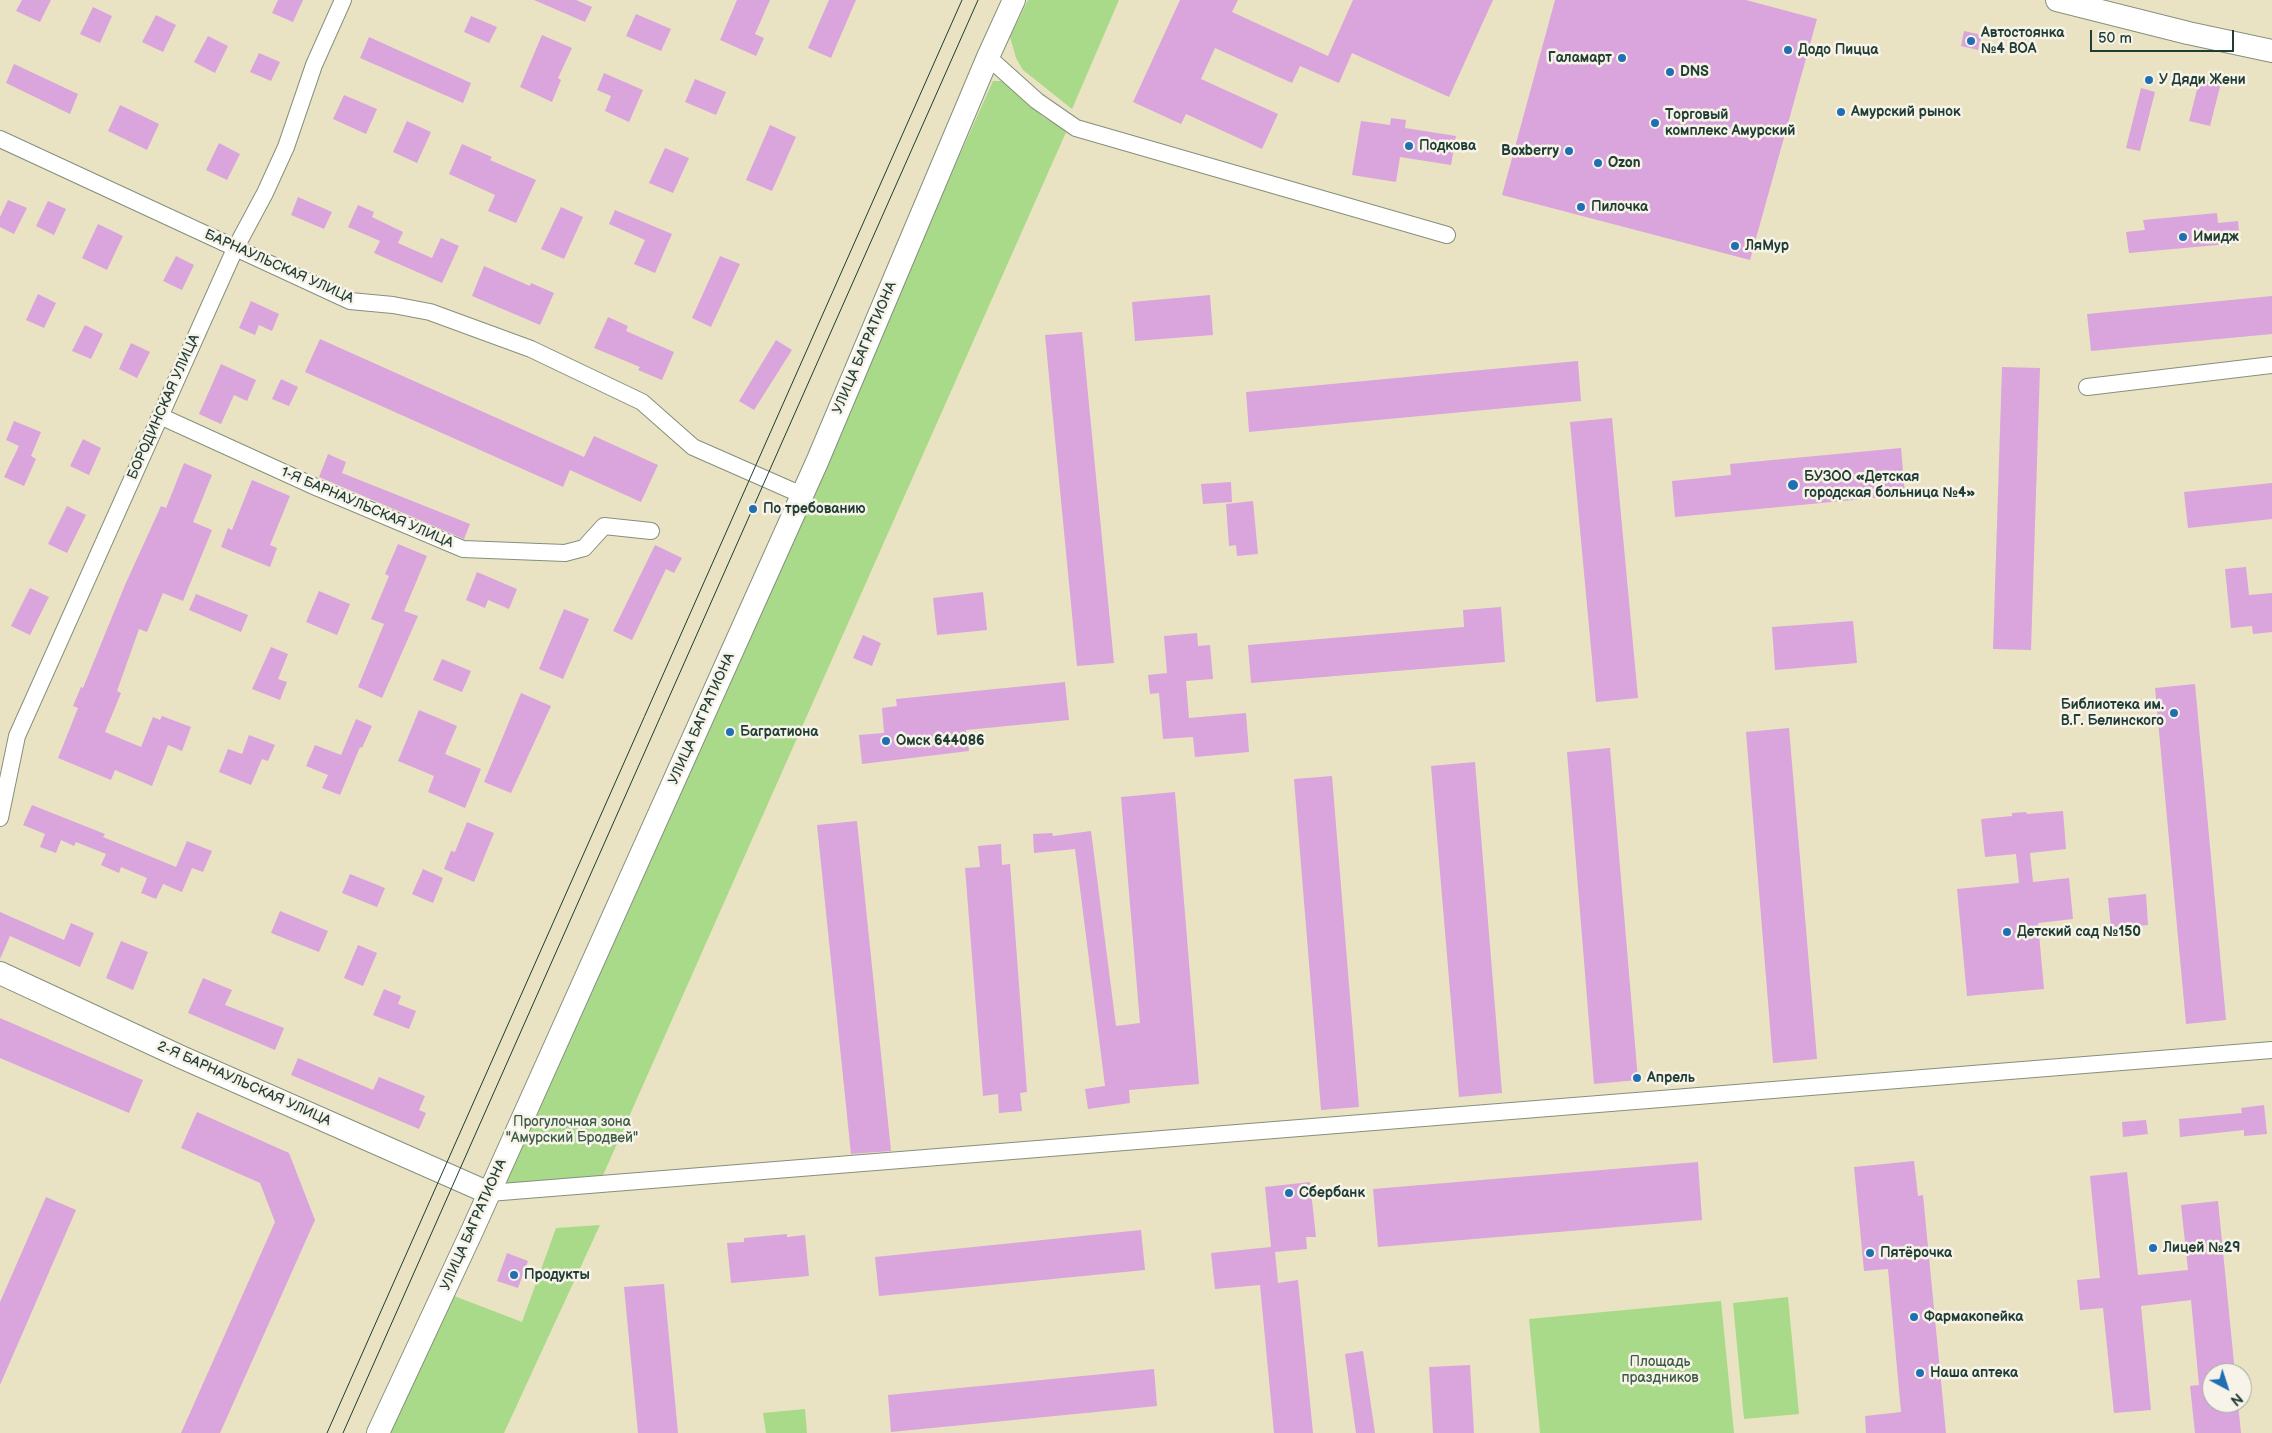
<!DOCTYPE html>
<meta charset="utf-8">
<style>
body{margin:0}
#map{position:relative;width:2272px;height:1433px;overflow:hidden;background:#e9e3c3;font-family:"Balsamiq Sans",sans-serif}
canvas{display:block}
.north{position:absolute;left:2202px;top:1363px;width:50px;height:50px;box-sizing:border-box;background:#f7f3e8;border:1px solid #a1aaa0;border-radius:50%;rotate:140deg;font-size:14px;font-weight:700;line-height:20px;text-align:center;color:#1f3d34}
.north::after{content:'';display:block;margin:auto;width:18px;height:22px;background:#1f6fb2;clip-path:polygon(50% 0,100% 100%,50% 72%,0 100%)}
.scale{position:absolute;left:2090px;top:30px;width:144px;height:22px;box-sizing:border-box;border:2px solid #1f3d34;border-top:0;padding-left:6px;font-size:15px;line-height:18px;white-space:nowrap;color:#1f3d34;-webkit-text-stroke:4px #f7f3e8;paint-order:stroke}
</style>
<div id="map">
<canvas width="2272" height="1433"></canvas>
<div class="north">N</div>
<div class="scale">50 m</div>
</div>
<script>
const ctx = document.querySelector('canvas').getContext('2d');
ctx.lineJoin = 'round';
function fill(path, color) { ctx.fillStyle = color; ctx.fill(path, 'evenodd'); }
const toPath = rows => new Path2D(rows.map(r => 'M' + r).join(''));
function trace(path, color, width, dash) { ctx.strokeStyle = color; ctx.lineWidth = width; ctx.lineCap = dash ? 'butt' : 'round'; ctx.setLineDash(dash || []); ctx.stroke(path); }
function write(font, color, halo, rows, align = 'center') {
  ctx.font = font + ' "Balsamiq Sans",sans-serif'; ctx.lineWidth = 5; ctx.setLineDash([]); ctx.textBaseline = 'middle'; ctx.strokeStyle = halo; ctx.fillStyle = color; for (const [text, x, y, turn = 0] of rows) {
    ctx.save(); ctx.translate(x, y); ctx.rotate((+turn || 0) * Math.PI / 180); ctx.textAlign = isNaN(turn) ? turn : align; if (halo) ctx.strokeText(text, 0, 0); ctx.fillText(text, 0, 0); ctx.restore();
  }
}
fill(toPath([
 [1028,0,1119,0,1072,109,1023,70,1016,58,1010,37],
 [993,81,1003,81,1043,117,1067,130,596,1191,509,1186,504,1177,505,1167],
 [600,1225,504,1433,388,1433,449,1294,522,1322,556,1228],
 [1788,1297,1799,1414,1744,1419,1733,1303],
 [1721,1301,1734,1433,1540,1433,1529,1319],
 [805,1409,807,1433,766,1433,763,1413]
]), '#a9da89');
fill(toPath([
 [22,0,51,0,40,22,16,11],
 [278,0,303,0,293,22,272,13],
 [534,0,576,0,592,7,585,22],
 [737,0,770,0,755,34,764,38,756,56,720,40],
 [829,0,856,0,831,58,808,48],
 [1180,0,1238,0,1232,12,1328,56,1353,0,1493,0,1449,97,1352,53,1339,83,1300,66,1292,83,1215,48,1201,79,1278,114,1262,149,1186,114,1181,124,1133,102],
 [1555,0,1746,0,1817,19,1750,260,1502,195],
 [93,7,112,16,100,43,80,34],
 [636,14,671,29,661,51,626,36],
 [156,15,176,25,163,52,142,42],
 [471,16,497,27,489,43,464,32],
 [1964,31,1982,35,1978,50,1961,46],
 [542,35,572,48,558,78,561,80,552,102,520,87],
 [208,36,228,46,215,73,194,62],
 [369,37,471,83,463,103,360,58],
 [259,53,280,62,271,81,250,72],
 [14,64,78,94,70,114,6,83],
 [604,73,643,90,629,122,605,111,611,96,597,90],
 [2200,78,2221,83,2210,126,2189,121],
 [695,79,726,92,716,115,685,102],
 [2141,88,2155,92,2140,151,2126,148],
 [344,95,377,109,366,134,333,119],
 [120,105,159,124,147,150,108,131],
 [1391,118,1406,120,1405,128,1456,136,1451,165,1400,157,1396,182,1352,175,1361,121,1390,125],
 [407,121,431,132,417,163,393,152],
 [770,125,796,137,772,191,746,180],
 [219,143,240,154,227,180,206,170],
 [462,144,492,157,490,160,536,180,516,223,488,211,495,195,449,174],
 [665,148,689,158,673,193,649,183],
 [298,197,332,212,324,229,291,215],
 [8,200,27,208,14,234,0,227,0,217],
 [48,201,66,209,54,235,36,226],
 [358,205,374,212,372,217,403,232,398,243,432,258,441,238,459,246,442,283,374,253,380,241,348,227],
 [561,207,583,217,564,259,541,249],
 [615,210,672,234,655,273,634,264,645,240,609,224],
 [2217,213,2218,223,2238,221,2240,243,2129,253,2126,232,2145,230,2143,220],
 [98,224,123,236,107,270,82,258],
 [176,256,194,265,182,290,163,281],
 [720,256,740,264,711,327,692,318],
 [484,266,530,286,531,283,554,293,540,325,472,296],
 [38,294,56,303,44,328,26,320],
 [1210,295,1213,335,1135,341,1132,302],
 [2272,296,2272,334,2091,351,2087,314],
 [251,301,279,314,272,331,259,325,255,335,239,328],
 [608,317,628,326,626,331,674,352,662,380,638,370,640,367,594,348],
 [85,325,103,334,91,359,72,351],
 [1082,332,1114,663,1077,666,1045,335],
 [320,339,584,457,594,436,658,465,641,502,570,470,563,487,305,372],
 [776,340,792,350,754,410,739,401],
 [131,343,150,352,137,378,119,369],
 [1578,361,1581,401,1249,432,1246,392],
 [221,364,256,380,247,401,234,395,221,424,199,414],
 [2002,367,2040,368,2031,650,1993,649],
 [281,379,298,387,289,406,272,399],
 [1612,418,1638,698,1596,702,1570,422],
 [14,421,41,432,31,456,36,459,24,486,4,477,19,446,6,440],
 [83,439,101,448,89,475,70,466],
 [1901,448,1905,495,1675,517,1672,481,1731,475,1730,464],
 [328,454,346,462,342,473,470,524,464,539,319,477],
 [184,463,212,475,193,522,212,530,183,601,163,593,147,632,139,629,117,691,121,693,105,732,141,747,153,717,160,720,162,716,191,727,182,751,168,745,152,786,115,770,111,780,58,758,78,708,73,706,81,687,83,688,125,585,161,506,166,508],
 [252,480,290,496,270,545,277,548,270,567,221,547,228,528,232,530],
 [1231,482,1232,502,1203,504,1201,484],
 [2272,483,2272,519,2188,528,2184,492],
 [1253,501,1258,554,1237,556,1236,545,1229,546,1226,504],
 [67,506,86,515,67,553,48,544],
 [398,544,427,556,404,611,418,616,382,698,358,687,384,624,371,619,389,576,385,574],
 [655,545,682,558,674,573,666,569,632,640,613,631],
 [2246,567,2249,595,2272,593,2272,632,2253,634,2252,626,2231,628,2225,569],
 [477,572,517,589,509,609,488,600,485,608,466,600],
 [30,588,49,597,30,635,11,626],
 [319,591,350,604,337,635,306,622],
 [983,592,987,630,937,635,933,598],
 [196,594,248,615,241,632,189,610],
 [1501,607,1505,662,1251,683,1248,645,1464,627,1463,610],
 [564,609,589,619,563,679,539,669],
 [1853,621,1857,663,1775,670,1772,627],
 [1197,633,1198,646,1210,645,1213,679,1186,681,1189,718,1246,713,1249,752,1195,757,1193,737,1163,739,1159,693,1150,694,1148,675,1167,673,1164,636],
 [863,635,881,643,872,666,853,658],
 [271,647,288,654,278,679,287,682,280,700,252,689],
 [442,659,471,671,462,692,433,680],
 [1065,682,1069,720,966,730,969,751,862,764,859,735,884,733,882,708,897,706,896,699],
 [2195,684,2226,1020,2186,1024,2155,688],
 [521,693,551,706,511,793,484,782],
 [419,710,457,726,445,754,481,769,465,808,428,792,434,776,398,761],
 [356,719,372,726,362,748,360,747,340,795,322,788,328,775,306,766,315,745,341,755],
 [1789,728,1817,1059,1773,1063,1746,732],
 [249,735,275,745,268,761,262,759,251,785,219,772,228,749,242,754],
 [1610,748,1638,1080,1594,1084,1567,752],
 [1475,762,1502,1093,1459,1097,1431,766],
 [1332,776,1359,1107,1321,1110,1294,779],
 [1175,792,1199,1084,1129,1090,1130,1103,1088,1109,1085,1089,1105,1086,1075,849,1034,853,1033,834,1052,833,1053,836,1091,831,1116,1026,1140,1023,1121,797],
 [32,805,105,834,103,837,176,867,187,841,212,851,203,872,192,868,182,892,163,884,156,899,141,893,147,878,121,867,119,873,101,865,106,854,76,842,74,846,61,840,56,853,40,847,45,834,23,825],
 [2063,811,2066,849,2030,853,2033,882,2069,878,2073,919,2038,923,2044,989,1967,996,1957,889,2019,883,2016,854,1985,857,1981,819,2012,816,2012,813,2026,812,2027,814],
 [857,821,891,1151,851,1154,817,825],
 [467,822,494,833,474,882,444,869,451,851,455,852],
 [1001,844,1002,865,1010,864,1027,1092,1020,1093,1022,1111,999,1113,998,1094,983,1096,965,868,980,867,978,846],
 [423,869,443,878,433,903,412,894],
 [350,874,385,888,377,907,342,893],
 [2146,894,2148,925,2111,929,2108,898],
 [280,911,328,931,319,952,271,933],
 [0,912,64,940,71,923,94,933,80,967,10,936,0,959],
 [121,941,148,952,133,990,106,978],
 [358,945,377,953,363,986,344,978],
 [203,978,232,990,225,1005,284,1028,275,1050,188,1013],
 [384,989,401,996,398,1004,416,1011,409,1029,373,1015],
 [0,1018,143,1080,129,1113,0,1058],
 [298,1058,373,1090,379,1077,425,1096,419,1110,426,1113,419,1129,291,1075],
 [2264,1105,2267,1134,2244,1136,2244,1130,2180,1137,2179,1119,2242,1113,2241,1108],
 [197,1112,289,1153,315,1220,220,1433,181,1433,275,1222,260,1183,181,1148],
 [2146,1120,2148,1134,2123,1137,2122,1122],
 [1914,1161,1918,1196,1923,1195,1946,1433,1866,1433,1865,1416,1901,1412,1888,1269,1864,1271,1854,1167],
 [1698,1162,1702,1220,1378,1247,1373,1189],
 [2127,1172,2138,1275,2188,1270,2181,1205,2218,1201,2235,1373,2212,1373,2212,1403,2238,1403,2241,1433,2195,1433,2190,1386,2199,1385,2191,1300,2141,1306,2151,1410,2114,1413,2103,1308,2080,1310,2077,1280,2100,1278,2090,1176],
 [1310,1182,1316,1237,1306,1237,1307,1249,1275,1252,1278,1283,1298,1280,1313,1433,1274,1433,1260,1285,1215,1289,1211,1253,1271,1247,1265,1187],
 [46,1197,76,1210,0,1385,0,1302],
 [1141,1230,1145,1270,879,1296,875,1257],
 [787,1234,787,1237,805,1235,809,1276,731,1283,727,1243,744,1242,744,1238],
 [507,1253,528,1261,518,1288,497,1281],
 [664,1284,678,1433,638,1433,624,1287],
 [1363,1351,1375,1433,1356,1433,1345,1354],
 [1470,1365,1474,1433,1433,1433,1429,1367],
 [1154,1369,1157,1406,891,1432,888,1395]
]), '#d9a5dc');
const street = toPath([
 [988,57,1037,101,1076,128,1447,235],
 [0,139,350,301,393,305,430,312,531,349,642,402,693,447,802,495],
 [2087,387,2272,365],
 [160,416,318,488,463,549,565,553,584,548,604,526,651,531],
 [0,818,17,736,235,249,265,193,286,147,314,65,343,0],
 [489,1193,2272,1050]
]);
const secondary = toPath([
 [2057,0,2188,33,2272,51],
 [0,973,181,1057,489,1193],
 [378,1433,473,1229,817,462,988,57,1014,0]
]);
trace(street, '#84907c', 18);
trace(secondary, '#84907c', 24);
trace(street, '#fff', 16);
trace(secondary, '#fff', 22);
trace(toPath([
 [327,1433,962,0],
 [343,1433,978,0]
]), '#1f3d34', 1);
for (const [x, y, r, color] of [
 [1971,41,5,"#1f6fb2"],
 [1788,50,5,"#1f6fb2"],
 [1622,58,5,"#1f6fb2"],
 [1670,72,5,"#1f6fb2"],
 [2149,80,5,"#1f6fb2"],
 [1841,112,5,"#1f6fb2"],
 [1655,123,5,"#1f6fb2"],
 [1409,146,5,"#1f6fb2"],
 [1569,151,5,"#1f6fb2"],
 [1598,163,5,"#1f6fb2"],
 [1581,207,5,"#1f6fb2"],
 [2183,237,5,"#1f6fb2"],
 [1735,246,5,"#1f6fb2"],
 [1793,485,6,"#1f6fb2"],
 [753,509,5,"#1f6fb2"],
 [2174,713,5,"#1f6fb2"],
 [730,732,5,"#1f6fb2"],
 [886,741,5,"#1f6fb2"],
 [2007,932,5,"#1f6fb2"],
 [1637,1078,5,"#1f6fb2"],
 [1289,1193,5,"#1f6fb2"],
 [2153,1248,5,"#1f6fb2"],
 [1870,1253,5,"#1f6fb2"],
 [514,1275,5,"#1f6fb2"],
 [1914,1317,5,"#1f6fb2"],
 [1920,1373,5,"#1f6fb2"]
]) { const dot = new Path2D(); dot.arc(x, y, r, 0, 2 * Math.PI); ctx.fillStyle = color; ctx.fill(dot); trace(dot, '#f7f3e8', 2); }
write('bold 14px', '#1f3d34', '#f7f3e8', [
 ["Автостоянка",1981,33],
 ["№4 ВОА",1981,49],
 ["Додо Пицца",1798,50],
 ["Галамарт",1612,58,"right"],
 ["DNS",1680,72],
 ["У Дяди Жени",2159,80],
 ["Амурский рынок",1851,112],
 ["Торговый",1665,115],
 ["комплекс Амурский",1665,131],
 ["Подкова",1419,146],
 ["Boxberry",1559,151,"right"],
 ["Ozon",1608,163],
 ["Пилочка",1591,207],
 ["Имидж",2193,237],
 ["ЛяМур",1745,246],
 ["БУЗОО «Детская",1804,477],
 ["городская больница №4»",1804,493],
 ["По требованию",763,509],
 ["Библиотека им.",2164,705,"right"],
 ["В.Г. Белинского",2164,721,"right"],
 ["Багратиона",740,732],
 ["Омск 644086",896,741],
 ["Детский сад №150",2017,932],
 ["Апрель",1647,1078],
 ["Сбербанк",1299,1193],
 ["Лицей №29",2163,1248],
 ["Пятёрочка",1880,1253],
 ["Продукты",524,1275],
 ["Фармакопейка",1924,1317],
 ["Наша аптека",1930,1373]
], 'left');
write('14px', '#1f3d34', '#f7f3e8', [
 ["БАРНАУЛЬСКАЯ УЛИЦА",279,267,24],
 ["УЛИЦА БАГРАТИОНА",865,348,-67],
 ["БОРОДИНСКАЯ УЛИЦА",164,407,-66],
 ["1-Я БАРНАУЛЬСКАЯ УЛИЦА",367,508,23],
 ["УЛИЦА БАГРАТИОНА",702,719,-66],
 ["2-Я БАРНАУЛЬСКАЯ УЛИЦА",244,1084,24],
 ["УЛИЦА БАГРАТИОНА",474,1225,-66]
]);
write('14px', '#3b5c45', '#f7f3e8', [
 ["Прогулочная зона",572,1122],
 ["\"Амурский Бродвей\"",572,1138],
 ["Площадь",1660,1362],
 ["праздников",1660,1378]
]);
</script>
